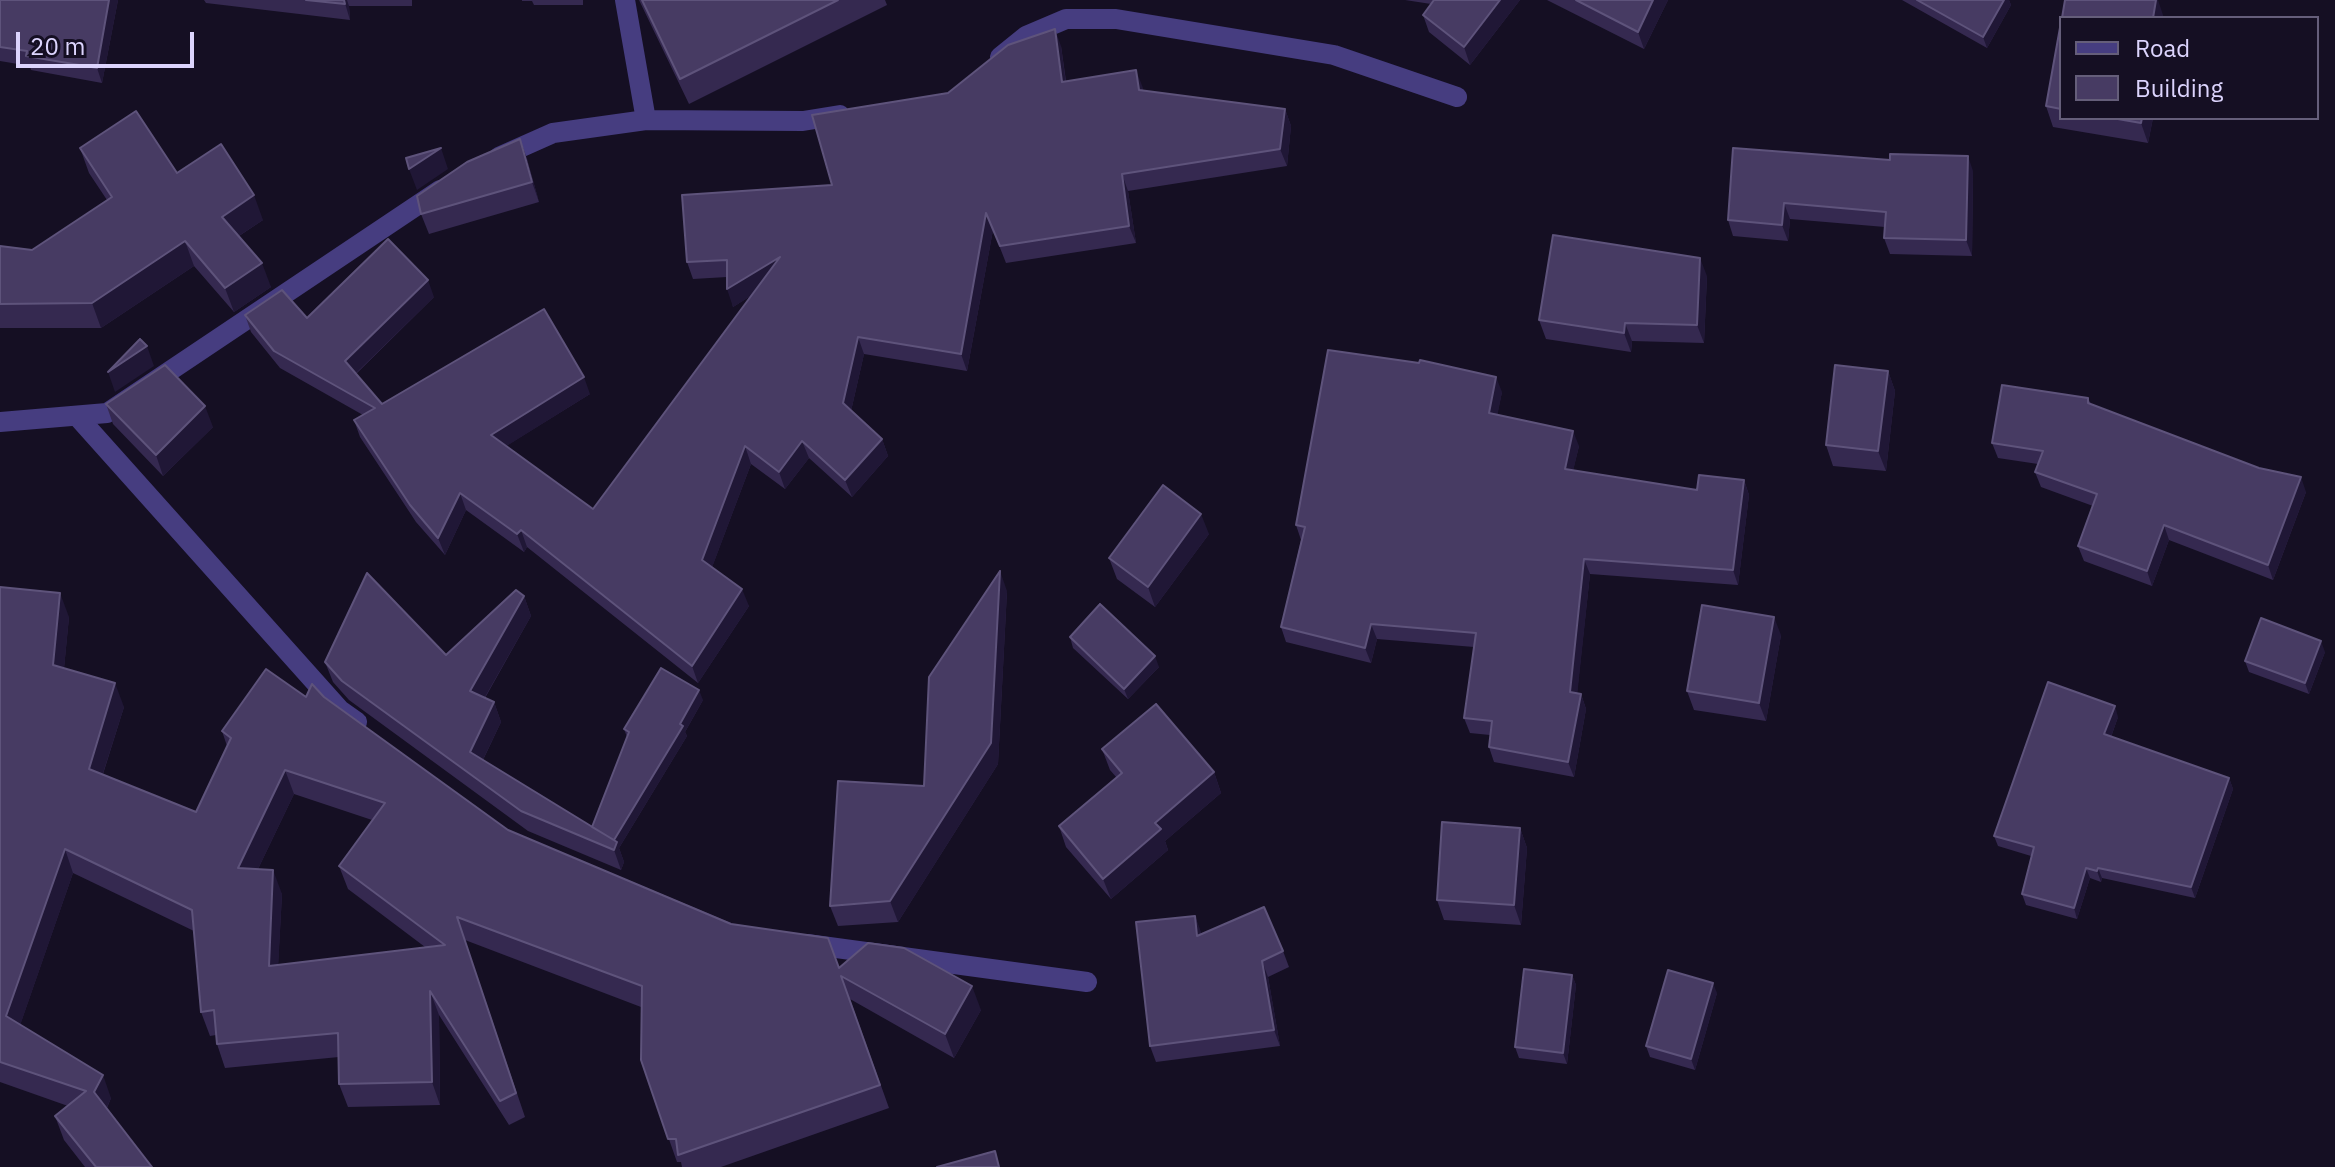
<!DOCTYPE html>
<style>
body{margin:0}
#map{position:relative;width:2335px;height:1167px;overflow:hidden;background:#150f23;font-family:"IBM Plex Sans",sans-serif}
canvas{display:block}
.legend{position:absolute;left:2059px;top:16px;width:260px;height:104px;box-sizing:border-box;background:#150f23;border:2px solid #655e7a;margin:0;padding:10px 14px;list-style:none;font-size:24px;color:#dcd4fd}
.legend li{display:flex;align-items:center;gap:16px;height:40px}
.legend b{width:40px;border:2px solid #655e7a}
.scale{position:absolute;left:16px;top:32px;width:178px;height:36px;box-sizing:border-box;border:4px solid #dcd4fd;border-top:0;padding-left:10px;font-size:24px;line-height:28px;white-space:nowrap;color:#dcd4fd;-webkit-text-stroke:6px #150f23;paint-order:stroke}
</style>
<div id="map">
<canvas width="2335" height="1167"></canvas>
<ul class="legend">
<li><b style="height:10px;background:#463d80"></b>Road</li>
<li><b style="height:22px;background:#473b63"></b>Building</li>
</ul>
<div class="scale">20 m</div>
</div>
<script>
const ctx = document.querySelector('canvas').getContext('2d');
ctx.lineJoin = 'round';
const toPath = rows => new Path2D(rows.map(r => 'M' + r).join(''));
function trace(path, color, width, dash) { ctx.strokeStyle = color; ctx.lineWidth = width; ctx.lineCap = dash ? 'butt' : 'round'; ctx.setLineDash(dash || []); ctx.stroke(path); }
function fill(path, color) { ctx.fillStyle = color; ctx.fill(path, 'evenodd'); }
trace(toPath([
 [625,0,646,120],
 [1000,57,1026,36,1066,19,1116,19,1334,55,1457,97],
 [499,157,553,133,646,120,803,121,840,115],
 [77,416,340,710,357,722],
 [0,422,107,413,440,190],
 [807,944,1087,982]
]), '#463d80', 20);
fill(toPath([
 [0,0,118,0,102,83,31,70,30,66,0,61],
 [204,0,412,0,412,6,349,6,350,20,206,3],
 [522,0,583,0,583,5,534,5,532,1,522,1],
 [639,0,885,0,887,5,689,104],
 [1405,0,1520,0,1470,65,1429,32,1423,15,1431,4],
 [1547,0,1668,0,1644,49],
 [1902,0,2009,0,2011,5,1987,48],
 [2061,22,2061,118,2153,118,2148,143,2053,127,2046,106],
 [1061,46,1066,81,1143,88,1143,91,1285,109,1291,126,1287,166,1128,191,1136,243,1006,263,993,230,967,371,864,354,851,411,882,439,888,456,852,497,809,458,785,489,751,464,712,567,749,606,698,683,527,547,524,552,466,510,445,555,416,522,360,437,354,420,363,415,280,368,251,332,245,315,307,318,434,297,356,374,382,404,590,394,506,446,593,509,752,295,733,307,727,277,693,279,687,262,832,185,948,93],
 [80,148,177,173,263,220,239,236,271,287,234,312,194,266,101,328,0,328,0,246,32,250,107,200,89,173],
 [1733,148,1973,171,1972,256,1890,254,1884,238,1885,227,1790,219,1788,241,1733,236,1728,220],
 [527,159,539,202,429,234,421,214],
 [1707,276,1704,343,1632,341,1631,352,1546,339,1539,320],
 [1888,371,1895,391,1886,471,1833,466,1826,445],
 [1502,392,1497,415,1579,446,1573,470,1697,490,1744,480,1749,495,1738,585,1590,574,1577,693,1581,694,1586,709,1574,777,1494,762,1489,747,1490,735,1470,733,1464,718,1474,647,1377,639,1371,663,1286,642,1281,627,1301,540,1296,525],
 [2088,398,2091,404,2306,492,2273,580,2169,540,2152,586,2084,561,2078,546,2093,506,2041,487,2035,472,2038,464,1998,458,1992,443],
 [106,404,213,427,163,476,113,424],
 [1209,534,1155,607,1117,579,1109,558],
 [0,587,69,617,64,668,124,707,103,774,196,812,227,746,222,731,306,697,324,697,508,830,839,968,981,1010,954,1058,850,999,889,1108,721,1167,682,1167,681,1162,677,1162,641,1060,641,1007,465,940,525,1117,509,1125,439,1015,440,1105,348,1107,339,1084,339,1057,225,1068,217,1044,216,1035,210,1036,201,1012,194,931,73,873,20,1025,111,1098,107,1108,152,1167,85,1167,64,1140,55,1116,68,1106,0,1082],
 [294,794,372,820,339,866,348,889,425,947,278,965,282,894,258,869],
 [1007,591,998,764,898,922,838,926,830,906,924,786],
 [524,596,531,616,485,698,494,702,501,722,483,760,592,827,627,737,624,729,703,700,685,732,687,736,619,848,624,862,621,870,528,831,349,700,333,682,325,662,446,655],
 [1781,635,1766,721,1694,710,1687,691],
 [1070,637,1159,667,1128,699,1073,648],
 [2325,652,2309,694,2249,672,2245,661],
 [2118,717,2111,737,2229,778,2233,789,2195,898,2102,878,2101,882,2090,878,2077,919,2026,905,2022,894,2031,856,1998,846,1994,836],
 [1102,749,1214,772,1221,793,1165,841,1168,850,1111,899,1066,847,1059,826,1117,778,1110,770],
 [1520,828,1527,848,1521,925,1444,920,1437,900],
 [1195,916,1201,934,1283,951,1289,967,1268,977,1280,1046,1156,1062,1150,1046],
 [1572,975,1576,985,1567,1064,1519,1058,1515,1047],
 [1717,993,1695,1070,1650,1057,1646,1046]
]), '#352950');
fill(toPath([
 [109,0,118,0,102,83,97,68],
 [344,0,347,0,349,6,350,20],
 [1500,0,1520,0,1470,65,1464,47],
 [1653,0,1668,0,1644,49,1638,32],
 [2004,0,2009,0,2011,5,1987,48,1983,37],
 [2156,0,2158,0,2164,18,2153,18],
 [1055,29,1061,46,1068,99,1062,82],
 [1136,70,1143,88,1145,108,1139,90],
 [1285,109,1291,126,1287,166,1280,149],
 [2142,118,2153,118,2148,143,2141,123],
 [520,139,527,159,539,202,532,182],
 [441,148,448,169,417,190,409,169],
 [1968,156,1973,171,1972,256,1966,240],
 [1122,174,1128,191,1136,243,1129,226],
 [254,195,263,220,231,241,222,217],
 [1784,203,1790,219,1788,241,1782,225],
 [986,213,993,230,967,371,961,354],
 [185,241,194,266,101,328,92,303],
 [780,257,786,274,733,307,727,289],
 [1700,258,1707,276,1704,343,1697,325],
 [262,263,271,287,234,312,225,288],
 [428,280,434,297,351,378,345,361],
 [1625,323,1632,341,1631,352,1624,333],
 [858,337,864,354,849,420,843,403],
 [147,346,154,366,115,392,108,372],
 [1888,371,1895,391,1886,471,1878,451],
 [584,377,590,394,497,452,491,435],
 [1496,377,1502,392,1495,428,1489,413],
 [205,406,213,427,163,476,156,455],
 [1573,431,1579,446,1570,484,1565,469],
 [882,439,888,456,852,497,845,480],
 [802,441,809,458,785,489,779,472],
 [745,446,751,464,708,578,702,560],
 [2301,477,2306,492,2273,580,2268,565],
 [1744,480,1749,495,1738,585,1733,570],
 [460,493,466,510,445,555,438,538],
 [1201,514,1209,534,1155,607,1148,587],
 [2164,525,2169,540,2152,586,2147,571],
 [521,530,527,547,524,552,517,534],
 [1584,559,1590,574,1576,706,1570,692],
 [1000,571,1007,591,998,764,898,922,890,901],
 [742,589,749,606,698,683,692,666],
 [60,593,69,617,62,689,53,665],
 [524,596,531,616,477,711,470,691],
 [1774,617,1781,635,1766,721,1759,703],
 [1371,624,1377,639,1371,663,1365,648],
 [2321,641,2325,652,2309,694,2305,683],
 [1155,656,1159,667,1128,699,1124,689],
 [115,683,124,707,97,792,89,769],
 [699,690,703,700,685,732,687,736,619,848,624,862,621,870,614,850,614,840],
 [1581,694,1586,709,1574,777,1568,762],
 [494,702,501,722,477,772,470,752],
 [2115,706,2118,717,2108,745,2104,734],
 [285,770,294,794,247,892,238,868],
 [1214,772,1221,793,1165,841,1168,850,1111,899,1103,879,1155,823],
 [2229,778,2233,789,2195,898,2191,887],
 [1520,828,1527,848,1521,925,1514,905],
 [65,849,73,873,15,1040,6,1016],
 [2086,868,2090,878,2077,919,2074,908],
 [2098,868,2102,878,2101,882,2097,871],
 [273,870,282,894,277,989,269,966],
 [1195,916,1201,932,1203,952,1197,936],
 [1262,961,1268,977,1280,1046,1274,1030],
 [1572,975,1576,985,1567,1064,1563,1053],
 [1713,983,1717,993,1695,1070,1691,1059],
 [972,986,981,1010,954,1058,945,1034],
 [430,991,439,1015,440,1105,432,1082],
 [103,1075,111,1098,103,1116,94,1092]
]), '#201736');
const building = toPath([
 [0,0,109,0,97,68,26,56,27,51,0,47,0,0],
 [306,0,344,0,345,4,306,0],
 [642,0,838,0,680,79,642,0],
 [1434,0,1500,0,1464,47,1423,15,1434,0],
 [1576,0,1653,0,1638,32,1576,0],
 [1917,0,2004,0,1983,37,1917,0],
 [2065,0,2156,0,2153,18,2062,18,2065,0],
 [2061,22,2061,109,2046,106,2061,22],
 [1055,29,1062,82,1136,70,1139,90,1285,109,1280,149,1122,174,1129,226,1000,246,986,213,961,354,858,337,843,403,882,439,845,480,802,441,779,472,745,446,702,560,742,589,692,666,521,530,517,534,460,493,438,538,410,505,354,420,375,408,274,351,245,315,282,290,307,318,388,239,428,280,345,361,382,404,544,309,584,377,491,435,593,509,780,257,727,289,727,260,687,262,682,195,832,185,812,115,948,93,1008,45,1055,29],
 [136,111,177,173,221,144,254,195,222,217,262,263,225,288,185,241,92,303,0,304,0,246,32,250,112,197,80,148,136,111],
 [2112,118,2142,118,2141,123,2112,118],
 [520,139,532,182,421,214,417,196,467,162,520,139],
 [441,148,409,169,406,158,441,148],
 [1733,148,1890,160,1890,154,1968,156,1966,240,1884,238,1886,212,1784,203,1782,225,1728,220,1733,148],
 [1553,235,1700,258,1697,325,1625,323,1624,333,1539,320,1553,235],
 [140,339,147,346,108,372,140,339],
 [1328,350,1419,363,1420,360,1496,377,1489,413,1573,431,1565,469,1697,490,1699,475,1744,480,1733,570,1584,559,1570,692,1581,694,1568,762,1489,747,1492,721,1464,718,1476,633,1371,624,1365,648,1281,627,1305,527,1296,525,1328,350],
 [165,365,205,406,156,455,106,404,165,365],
 [1835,365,1888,371,1878,451,1826,445,1835,365],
 [2002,385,2088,398,2088,403,2259,468,2301,477,2268,565,2164,525,2147,571,2078,546,2097,494,2035,472,2043,451,1992,443,2002,385],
 [1163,485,1201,514,1148,587,1109,558,1163,485],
 [1000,571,991,743,890,901,830,906,838,781,924,786,929,677,1000,571],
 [367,573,446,655,516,590,524,596,470,691,494,702,470,752,617,842,614,850,521,811,342,681,325,662,367,573],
 [0,587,60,593,53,665,115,683,89,769,196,812,231,738,222,731,266,669,306,697,312,684,324,697,508,830,731,924,828,938,839,968,868,943,904,948,972,986,945,1034,841,976,880,1085,678,1155,676,1139,668,1139,641,1060,642,986,457,917,516,1093,500,1101,430,991,432,1082,339,1084,338,1033,217,1044,214,1010,201,1012,192,910,65,849,6,1016,103,1075,94,1092,152,1167,96,1167,55,1116,86,1091,0,1062,0,587],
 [285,770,385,803,339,866,445,945,269,966,273,870,238,868,285,770],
 [1100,604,1155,656,1124,689,1070,637,1100,604],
 [1702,605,1774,617,1759,703,1687,691,1702,605],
 [2261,618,2321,641,2305,683,2245,661,2261,618],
 [661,668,699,690,680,724,683,726,614,840,592,827,629,732,624,729,661,668],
 [2048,682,2115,706,2104,734,2229,778,2191,887,2098,868,2097,871,2086,868,2074,908,2022,894,2034,847,1994,836,2048,682],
 [1156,704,1214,772,1155,823,1161,829,1103,879,1059,826,1122,773,1102,749,1156,704],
 [1442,822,1520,828,1514,905,1437,900,1442,822],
 [1264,907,1283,951,1262,961,1274,1030,1150,1046,1136,922,1195,916,1197,936,1264,907],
 [1524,969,1572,975,1563,1053,1515,1047,1524,969],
 [1668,970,1713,983,1691,1059,1646,1046,1668,970],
 [995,1151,999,1167,937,1167,995,1151]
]);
fill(building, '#473b63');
trace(building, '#5e537b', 2);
</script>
